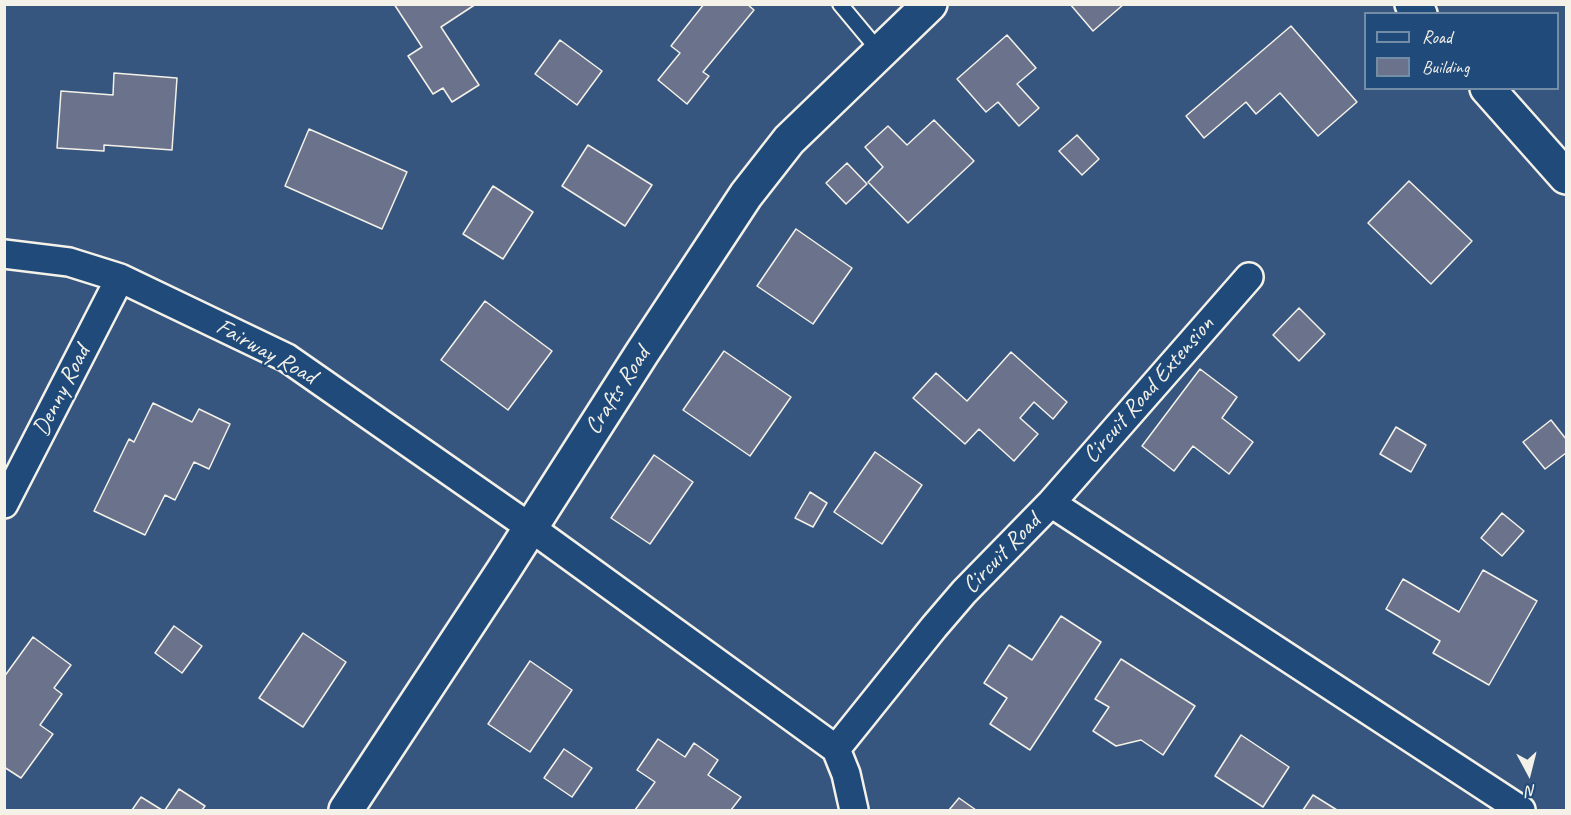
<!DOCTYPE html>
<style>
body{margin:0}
#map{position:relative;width:1571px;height:815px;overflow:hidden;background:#36567f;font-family:Caveat,sans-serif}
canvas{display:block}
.frame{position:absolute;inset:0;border:6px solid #f4f1e8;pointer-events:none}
.legend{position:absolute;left:1364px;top:12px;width:195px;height:78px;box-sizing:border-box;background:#1f4a7a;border:2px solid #748da6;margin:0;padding:8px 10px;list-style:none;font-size:18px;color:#f4f1e8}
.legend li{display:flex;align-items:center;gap:12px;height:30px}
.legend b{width:30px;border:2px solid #748da6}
.north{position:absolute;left:1499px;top:743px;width:60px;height:60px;-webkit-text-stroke:4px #1f4a7a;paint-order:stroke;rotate:173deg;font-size:16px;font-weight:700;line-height:24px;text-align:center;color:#f4f1e8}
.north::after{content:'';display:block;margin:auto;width:21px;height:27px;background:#f4f1e8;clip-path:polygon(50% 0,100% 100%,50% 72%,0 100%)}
</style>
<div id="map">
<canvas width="1571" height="815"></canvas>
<div class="frame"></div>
<ul class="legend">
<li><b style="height:8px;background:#1f4a7a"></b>Road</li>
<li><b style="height:16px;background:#6a728c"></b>Building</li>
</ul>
<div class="north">N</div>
</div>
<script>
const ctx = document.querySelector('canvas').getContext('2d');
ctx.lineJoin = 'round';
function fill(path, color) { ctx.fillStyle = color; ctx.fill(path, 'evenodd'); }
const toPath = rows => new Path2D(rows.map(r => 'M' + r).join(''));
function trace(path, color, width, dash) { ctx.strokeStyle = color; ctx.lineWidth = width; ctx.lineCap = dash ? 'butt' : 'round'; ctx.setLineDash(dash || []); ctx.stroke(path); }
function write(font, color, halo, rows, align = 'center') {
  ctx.font = font + ' Caveat,sans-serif'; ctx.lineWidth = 5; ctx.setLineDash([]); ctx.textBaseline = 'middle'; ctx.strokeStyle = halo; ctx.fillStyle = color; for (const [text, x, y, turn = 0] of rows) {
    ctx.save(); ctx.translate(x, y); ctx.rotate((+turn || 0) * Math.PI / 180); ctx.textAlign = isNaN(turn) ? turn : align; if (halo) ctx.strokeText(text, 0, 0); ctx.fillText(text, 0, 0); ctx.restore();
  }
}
const building = toPath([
 [394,4,476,4,441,27,479,85,452,102,443,88,433,94,408,56,422,47,394,4],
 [704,4,747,4,754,10,703,72,709,76,687,104,658,80,680,53,671,46,704,4],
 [1070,4,1124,4,1093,31,1070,4],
 [1291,26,1357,102,1318,136,1280,93,1256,114,1246,102,1204,138,1186,116,1291,26],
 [1007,35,1036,68,1017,84,1039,108,1019,126,998,102,986,112,957,79,1007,35],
 [560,40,602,71,577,105,535,74,560,40],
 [114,73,177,78,172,150,104,145,104,151,57,148,61,91,113,95,114,73],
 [934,120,974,161,908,223,868,182,883,167,865,147,888,126,907,145,934,120],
 [309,129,407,172,382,229,285,186,309,129],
 [1077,135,1099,159,1082,175,1059,151,1077,135],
 [588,145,652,185,625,226,562,186,588,145],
 [847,163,867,184,846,204,826,183,847,163],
 [1409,181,1472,241,1431,284,1368,223,1409,181],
 [493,186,533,212,503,259,463,234,493,186],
 [796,229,852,268,813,324,757,286,796,229],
 [485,301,552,351,508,410,441,360,485,301],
 [1299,308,1325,334,1299,361,1273,335,1299,308],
 [724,351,791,397,750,456,683,410,724,351],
 [1011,352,1067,402,1053,419,1034,402,1020,418,1038,434,1014,461,979,429,965,444,913,398,936,373,967,401,1011,352],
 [1200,369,1237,397,1222,418,1253,442,1229,474,1193,446,1174,471,1142,446,1200,369],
 [153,403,192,422,199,409,230,424,209,469,194,462,175,500,165,495,145,535,94,511,129,439,134,442,153,403],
 [1551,420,1566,439,1566,453,1545,469,1523,442,1551,420],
 [1396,427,1426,445,1411,472,1380,454,1396,427],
 [875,452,922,485,882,544,834,512,875,452],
 [654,455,693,482,650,544,611,518,654,455],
 [810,492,827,503,813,527,795,518,810,492],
 [1502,513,1524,531,1502,556,1481,538,1502,513],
 [1483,570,1537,601,1489,685,1433,653,1440,641,1386,609,1403,579,1459,612,1483,570],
 [1061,616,1101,642,1030,750,990,724,1007,698,984,683,1009,645,1032,660,1061,616],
 [174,626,202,646,182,673,155,653,174,626],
 [303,633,346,662,303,727,259,698,303,633],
 [33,637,71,665,54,688,62,694,40,725,53,734,21,778,4,767,4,677,33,637],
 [1121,659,1195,706,1163,755,1141,740,1116,746,1093,731,1109,707,1095,699,1121,659],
 [530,661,572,690,530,752,488,724,530,661],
 [1241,735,1289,767,1263,807,1215,776,1241,735],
 [658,739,685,757,694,743,718,760,708,775,741,797,731,810,635,810,655,782,637,770,658,739],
 [564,749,592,768,572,797,544,778,564,749],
 [179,789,205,806,202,810,165,810,179,789],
 [1313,795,1337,810,1303,810,1313,795],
 [141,797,162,810,132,810,141,797],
 [959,798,976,810,949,810,959,798]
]);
fill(building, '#6a728c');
trace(building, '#f4f1e8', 1.5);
const service = toPath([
 [840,4,880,52]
]);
const minor = toPath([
 [4,254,69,262,120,278,287,358,531,528,836,749],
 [1051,503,1521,810],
 [4,504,120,278],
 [836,749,934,627,964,592,1051,503,1249,277],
 [836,749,846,774,854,810]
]);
const tertiary = toPath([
 [1412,4,1420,14],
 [1487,88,1566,177],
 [346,810,503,571,642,353,746,195,789,140,930,4]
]);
trace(service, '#f4f1e8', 18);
trace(minor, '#f4f1e8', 32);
trace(tertiary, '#f4f1e8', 38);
trace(service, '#1f4a7a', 14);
trace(minor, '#1f4a7a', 27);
trace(tertiary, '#1f4a7a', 33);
write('24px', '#f4f1e8', '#1f4a7a', [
 ["Fairway Road",266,352,29],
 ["Circuit Road Extension",1149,390,-49],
 ["Denny Road",62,391,-63],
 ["Crafts Road",618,391,-57],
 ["Circuit Road",1002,554,-46]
]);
</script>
